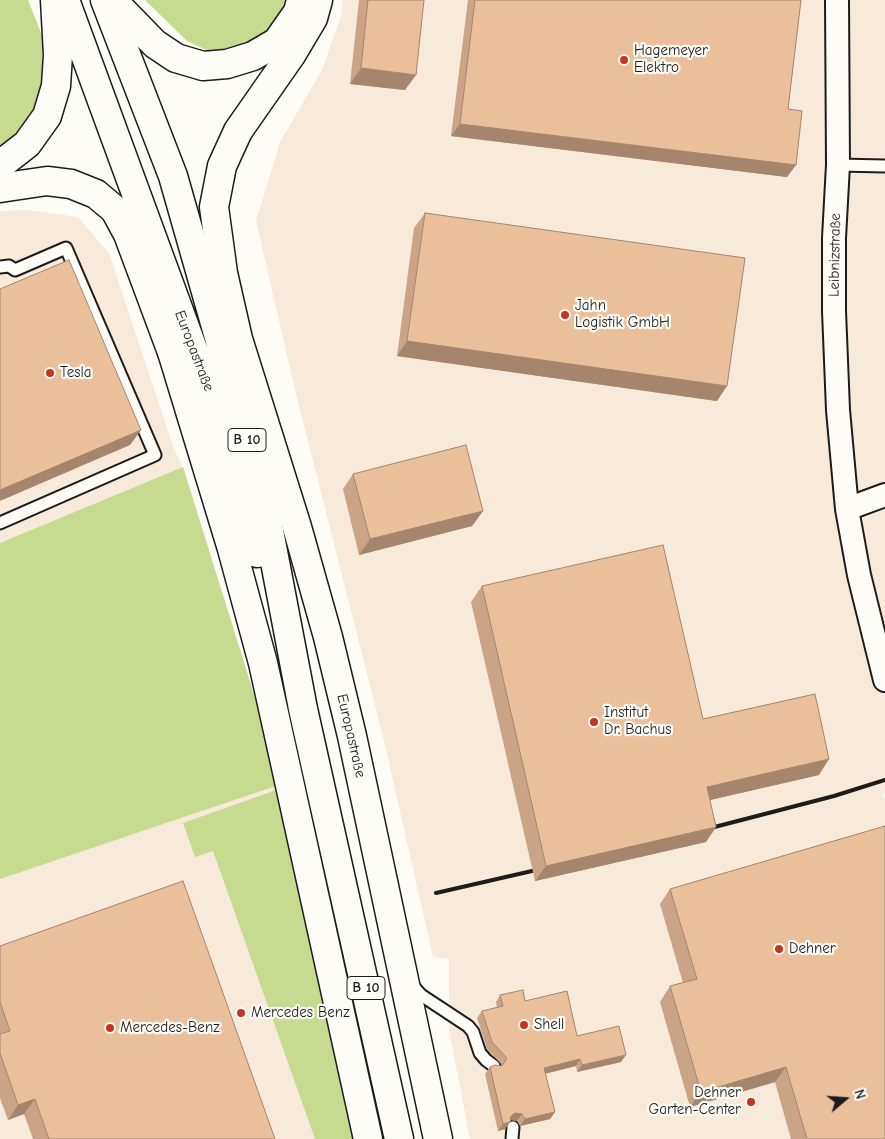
<!DOCTYPE html>
<meta charset="utf-8">
<style>
body{margin:0}
#map{position:relative;width:885px;height:1139px;overflow:hidden;background:#fdfcf7;font-family:"Comic Neue",sans-serif}
canvas{display:block}
.north{position:absolute;left:820px;top:1074px;width:50px;height:50px;-webkit-text-stroke:4px #fdfcf7;paint-order:stroke;rotate:72deg;font-size:14px;font-weight:700;line-height:20px;text-align:center;color:#1c1c1c}
.north::after{content:'';display:block;margin:auto;width:18px;height:22px;background:#1c1c1c;clip-path:polygon(50% 0,100% 100%,50% 72%,0 100%)}
</style>
<div id="map">
<canvas width="885" height="1139"></canvas>
<div class="north">N</div>
</div>
<script>
const ctx = document.querySelector('canvas').getContext('2d');
ctx.lineJoin = 'round';
function fill(path, color) { ctx.fillStyle = color; ctx.fill(path, 'evenodd'); }
const toPath = rows => new Path2D(rows.map(r => 'M' + r).join(''));
function trace(path, color, width, dash) { ctx.strokeStyle = color; ctx.lineWidth = width; ctx.lineCap = dash ? 'butt' : 'round'; ctx.setLineDash(dash || []); ctx.stroke(path); }
function write(font, color, halo, rows, align = 'center') {
  ctx.font = font + ' "Comic Neue",sans-serif'; ctx.lineWidth = 4.5; ctx.setLineDash([]); ctx.textBaseline = 'middle'; ctx.strokeStyle = halo; ctx.fillStyle = color; for (const [text, x, y, turn = 0] of rows) {
    ctx.save(); ctx.translate(x, y); ctx.rotate((+turn || 0) * Math.PI / 180); ctx.textAlign = isNaN(turn) ? turn : align; if (halo) ctx.strokeText(text, 0, 0); ctx.fillText(text, 0, 0); ctx.restore();
  }
}
fill(toPath([
 [343,0,885,0,885,793,883,794,885,800,885,1139,470,1139,449,1030,449,959,433,957,385,745,296,394,256,221,280,142,322,70,341,16],
 [27,210,78,217,109,253,174,449,183,467,282,788,347,1139,0,1139,0,211]
]), '#f8eadb');
fill(toPath([
 [0,0,28,0,43,38,41,99,9,144,0,149],
 [145,0,290,0,273,27,248,48,215,54,187,41],
 [183,467,282,784,0,879,0,543],
 [282,788,355,1139,315,1139,213,851,195,857,183,823]
]), '#c6db90');
const lane = toPath([
 [838,165,885,166],
 [0,267,9,266,15,270,66,248,155,455,0,523],
 [411,984,421,995,468,1026,473,1032,480,1053,486,1060,494,1066],
 [512,1139,513,1127]
]);
const street = toPath([
 [837,0,838,165,834,238,834,311,838,410,847,509,859,575,885,680],
 [847,509,885,495]
]);
const secondary = toPath([
 [318,0,313,18,291,55,238,131,222,166,214,207,223,273,238,339,297,527,328,637,352,736,438,1139],
 [0,188,47,181,71,184,96,194,115,210,128,234,172,352,232,549,263,663,368,1139]
]);
const highway = toPath([
 [65,0,211,398,257,553],
 [105,0,173,176,236,397,267,520,303,709,399,1139],
 [112,0,155,44,176,58,203,66,227,64,253,56,277,42,298,12,301,0],
 [0,165,27,144,47,116,56,86,58,55,55,0],
 [161,308,172,352]
]);
trace(lane, '#1c1c1c', 15);
trace(street, '#1c1c1c', 26);
trace(secondary, '#1c1c1c', 31);
trace(highway, '#1c1c1c', 31);
trace(lane, '#fdfcf7', 11);
trace(street, '#fdfcf7', 22);
trace(secondary, '#fdfcf7', 28);
trace(highway, '#fdfcf7', 28);
trace(toPath([
 [703,830,834,796,885,780],
 [436,893,532,871]
]), '#1c1c1c', 4);
fill(toPath([
 [359,0,424,0,405,90,350,84],
 [468,0,801,0,788,109,787,177,451,136],
 [425,213,717,401,397,356,414,228],
 [353,474,483,511,472,526,359,555,343,489],
 [482,586,703,719,819,775,710,800,716,827,706,842,535,881,471,602],
 [670,889,885,1139,791,1139,775,1082,690,1107,660,1002,670,986,683,983,660,904],
 [0,946,275,1139,33,1139,24,1114,8,1120,0,1098],
 [500,995,525,1001,577,1036,621,1062,577,1072,576,1066,545,1074,555,1112,550,1119,520,1126,517,1121,511,1120,505,1129,498,1131,485,1074,490,1067,501,1066,501,1064,487,1049,477,1018,482,1011,497,1008,496,1002]
]), '#cba485');
fill(toPath([
 [361,68,416,75,405,90,350,84],
 [460,124,796,165,787,177,451,136],
 [407,341,727,386,717,401,397,356],
 [141,430,130,445,0,501,0,490],
 [483,511,472,526,359,555,370,539],
 [829,759,819,775,697,803,707,787],
 [716,827,706,842,535,881,546,866],
 [626,1055,621,1062,577,1072,582,1065],
 [580,1059,576,1066,539,1075,544,1068],
 [786,1067,775,1082,690,1107,701,1092],
 [35,1099,24,1114,8,1120,18,1105],
 [555,1112,550,1119,520,1126,525,1119],
 [515,1113,522,1114,517,1121,510,1120,510,1122,505,1129,498,1131,503,1124]
]), '#a5866c');
const building = toPath([
 [368,0,424,0,416,75,361,68,368,0],
 [475,0,801,0,788,109,802,111,796,165,460,124,475,0],
 [425,213,745,258,727,386,407,341,425,213],
 [69,260,141,430,0,490,0,289,69,260],
 [466,445,483,511,370,539,353,474,466,445],
 [663,545,703,719,815,694,829,759,707,787,716,827,546,866,482,586,663,545],
 [885,826,885,1139,807,1139,786,1067,701,1092,670,986,697,979,670,889,885,826],
 [183,881,275,1139,49,1139,35,1099,18,1105,0,1053,0,1034,10,1031,0,1002,0,946,183,881],
 [523,990,525,1001,567,991,577,1036,619,1026,626,1055,582,1065,580,1059,544,1068,555,1112,525,1119,522,1114,515,1113,511,1116,510,1122,503,1124,490,1067,495,1065,502,1066,506,1060,506,1057,492,1042,482,1011,503,1006,500,995,523,990]
]);
fill(building, '#ecbf9b');
trace(building, '#a5866c', 1);
for (const [x, y, r, color] of [
 [624,60,5,"#c8321e"],
 [565,315,5,"#c8321e"],
 [50,373,5,"#c8321e"],
 [594,722,5,"#c8321e"],
 [779,949,5,"#c8321e"],
 [241,1013,5,"#c8321e"],
 [524,1025,5,"#c8321e"],
 [110,1028,5,"#c8321e"],
 [751,1102,5,"#c8321e"]
]) { const dot = new Path2D(); dot.arc(x, y, r, 0, 2 * Math.PI); ctx.fillStyle = color; ctx.fill(dot); trace(dot, '#fdfcf7', 2); }
for (const [x, y, w] of [
 [247,440,38],
 [366,988,38]
]) { const box = new Path2D(); box.roundRect(x - w / 2, y - 11.5, w, 23, 4); ctx.fillStyle = '#fdfcf7'; ctx.fill(box); trace(box, '#1c1c1c', 1); }
write('bold 14px', '#1c1c1c', null, [
 ["B 10",247,440],
 ["B 10",366,988]
]);
write('15px', '#1c1c1c', '#fdfcf7', [
 ["Hagemeyer",634,51],
 ["Elektro",634,68],
 ["Jahn",575,306],
 ["Logistik GmbH",575,323],
 ["Tesla",60,373],
 ["Institut",604,713],
 ["Dr. Bachus",604,730],
 ["Dehner",789,949],
 ["Mercedes Benz",251,1013],
 ["Shell",534,1025],
 ["Mercedes-Benz",120,1028],
 ["Dehner",741,1093,"right"],
 ["Garten-Center",741,1110,"right"]
], 'left');
write('15px', '#1c1c1c', '#fdfcf7', [
 ["Leibnizstraße",835,255,-89],
 ["Europastraße",194,351,69],
 ["Europastraße",351,736,77]
]);
</script>
